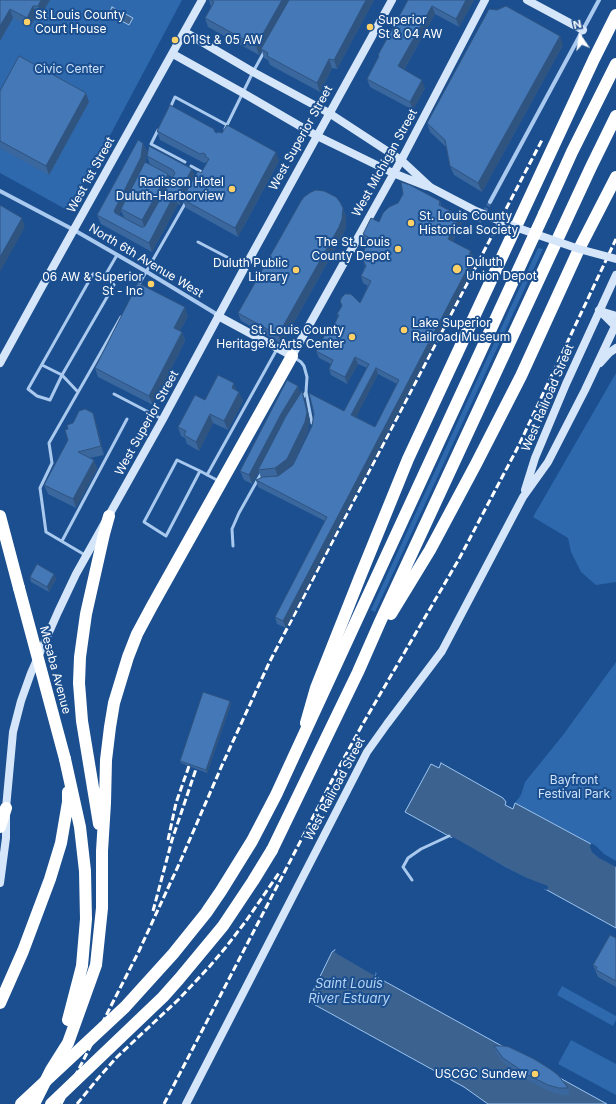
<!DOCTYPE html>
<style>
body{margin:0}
#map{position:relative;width:616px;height:1104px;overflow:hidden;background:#1b4f8f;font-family:Inter,sans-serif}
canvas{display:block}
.north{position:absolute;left:560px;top:16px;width:40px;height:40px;-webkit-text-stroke:3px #1b4f8f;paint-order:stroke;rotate:347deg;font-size:11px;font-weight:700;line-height:16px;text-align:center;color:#fff}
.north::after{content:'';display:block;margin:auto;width:14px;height:18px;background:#fff;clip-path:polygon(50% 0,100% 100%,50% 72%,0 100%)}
</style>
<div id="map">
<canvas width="616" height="1104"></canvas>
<div class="north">N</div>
</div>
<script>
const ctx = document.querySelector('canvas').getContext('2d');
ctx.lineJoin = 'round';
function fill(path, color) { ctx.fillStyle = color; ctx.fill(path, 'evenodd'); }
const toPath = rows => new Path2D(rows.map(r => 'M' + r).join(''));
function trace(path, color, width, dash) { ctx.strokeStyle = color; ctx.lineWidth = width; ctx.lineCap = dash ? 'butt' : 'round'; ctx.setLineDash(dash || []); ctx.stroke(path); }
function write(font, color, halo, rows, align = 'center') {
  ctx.font = font + ' Inter,sans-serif'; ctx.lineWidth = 4; ctx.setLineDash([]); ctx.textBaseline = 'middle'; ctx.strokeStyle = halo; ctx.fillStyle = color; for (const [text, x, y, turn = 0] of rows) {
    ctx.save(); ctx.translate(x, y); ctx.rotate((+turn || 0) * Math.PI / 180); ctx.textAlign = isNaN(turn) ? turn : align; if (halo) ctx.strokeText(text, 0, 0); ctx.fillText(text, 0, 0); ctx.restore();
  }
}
fill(toPath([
 [0,0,182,0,106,143,69,211,0,173],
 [538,248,543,249,375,612,371,610],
 [616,373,616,582,596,585,581,572,571,552,568,538,533,517],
 [616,662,616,863,602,856,591,844,515,803,521,795,525,782,563,735],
 [562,986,616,1016,616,1020,613,1026,557,995],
 [571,1040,616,1064,616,1095,558,1064]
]), '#2e69ad');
const water = toPath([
 [112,7,133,18,129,25,109,14,112,7],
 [441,763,503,798,506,802,505,805,513,809,515,803,591,844,602,856,616,863,616,928,405,812,431,764,439,768,441,763],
 [335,950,376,973,375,976,607,1104,488,1104,464,1087,308,1001,332,952,335,950]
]);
fill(water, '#3c6290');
trace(water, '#9cc4f0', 1);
fill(toPath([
 [453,837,506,867,527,878,548,886,548,888,547,890,540,888,450,839],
 [591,843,596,846,604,854,616,861,616,867,599,858,592,852,590,847],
 [336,949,374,970,376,973,375,976,334,952]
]), '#1b4f8f');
trace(toPath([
 [479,222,490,202]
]), '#3d69a0', 4, [4, 2]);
trace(toPath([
 [170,108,175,97,227,125],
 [225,129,253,72,264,52],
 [158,130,151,144,185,162],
 [191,166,202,172],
 [198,242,244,266],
 [93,274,106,274,114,285,62,375,50,400,37,396,28,389,93,274],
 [106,274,117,255],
 [138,286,186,202],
 [295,358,301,362,304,366,307,377,306,392,312,423],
 [42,365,62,375,78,392],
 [114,394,162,419],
 [302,399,306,392],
 [200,471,166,536,144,522,177,460,200,471,213,478,219,481],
 [207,475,277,349],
 [62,541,127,419],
 [233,546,232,529,239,513,262,472],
 [85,555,46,532,40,488,52,463,49,443,121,317],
 [412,880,403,867,408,858,421,849,449,836]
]), '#a9c9ee', 3);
trace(toPath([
 [0,191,74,230,147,272,218,315],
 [490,202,599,0]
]), '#a9c9ee', 4);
trace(toPath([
 [527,0,583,30],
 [185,32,253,72,329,113,401,160,430,187],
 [173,54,243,93,317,136,393,173,426,186],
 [599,310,616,327],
 [600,311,616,316],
 [218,316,292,356,404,155,485,0],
 [0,363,39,292,202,0],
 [600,363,609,353,616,348],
 [525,490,535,458,566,384,616,275],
 [0,883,6,838,6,808,13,732,21,701,31,673,58,612,76,574,163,419,245,267,392,0],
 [186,1104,367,752,387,724,442,651,523,497,548,462,585,390,616,324]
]), '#d6e6fa', 8);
trace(toPath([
 [544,214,572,152,616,64],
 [0,516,19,588],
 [391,614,430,550,476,464,521,376,579,249,616,177],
 [306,723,316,688,360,577,408,459,594,59,616,15],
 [65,759,80,827,85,871,86,919,82,966,68,1020],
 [99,824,82,721,79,683,80,657,86,614,104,534,109,516],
 [0,827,6,808],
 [272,850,358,672,380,622,591,167,616,116],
 [0,1003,23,951,50,879,61,843,68,802,68,792],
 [34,1104,51,1070,68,1043,96,965,102,908,102,851,105,803,106,760,110,727,114,703,128,657,137,634,152,606,292,356]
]), '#fff', 12);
trace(toPath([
 [168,840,176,803,189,766],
 [153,911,172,840,196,769],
 [61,1104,139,951,180,862,223,763,269,663,542,140],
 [77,1104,100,1076,117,1057,179,999,210,966,226,947,246,921,279,873],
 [164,1104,338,769,361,727,459,559,519,445,616,239]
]), '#fff', 3, [7, 3]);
trace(toPath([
 [430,187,476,211,515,227,579,249,616,259]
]), '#d6e6fa', 8);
trace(toPath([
 [19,588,65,759],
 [21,1104,125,1007,173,954,206,913,221,891,252,841,276,795,544,214],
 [51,1104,163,997,179,979,223,926,253,881,272,850]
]), '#fff', 12);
fill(toPath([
 [0,0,50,0,41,15,37,15,30,27,13,18,0,41],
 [209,0,374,0,337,69,332,68,320,92,270,65,268,60,264,58,262,51,259,55,208,27,205,18,211,7],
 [408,0,474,0,459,27,435,14,404,70,425,88,413,110,370,87,367,79,378,58,378,55],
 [563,45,482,192,454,175,450,166,446,147,430,132,427,123],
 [0,91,86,93,89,102,49,175,0,148],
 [214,129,216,133,279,161,238,237,186,208,183,201,180,205,178,204,152,252,101,224,97,215,143,143,147,152,145,163,150,165,147,156,195,176,201,173,207,162,204,163,160,140,157,131],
 [168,175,172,177,170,181],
 [121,211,124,217,119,215],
 [440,201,441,206,462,223,453,241,473,256,476,263,286,628,277,624,275,617,325,521,258,487,256,480,261,478,259,472,252,484,244,480,240,471,298,386,300,393,305,400,310,421,308,431,292,466,344,411,367,368,358,364,347,384,331,375,329,369,331,364,319,358,316,351,331,331,338,317,337,314,360,303,368,286,363,283,361,276,365,266,362,258,368,242,365,241,363,234,379,222],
 [378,374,397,384,375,427,356,417],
 [343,208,346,217,346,228,342,236,282,344,241,321,238,313],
 [188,316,180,331,182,332,185,341,153,405,98,377,95,368],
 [237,391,243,401,228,430,213,423,199,451,187,444,185,438,181,436,178,427,205,400],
 [93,413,96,422,104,455,90,458,94,460,97,469,76,508,48,494,44,485,68,440,68,429,73,423],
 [54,574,56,579,49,592,31,582,30,577],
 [230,701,231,704,207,773,181,763,180,761],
 [616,938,616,987,598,977,593,965],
 [494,1046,568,1088,570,1095,562,1095,551,1092,531,1082,506,1065,496,1053]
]), '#3a679d');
fill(toPath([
 [41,0,50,0,41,15,38,6],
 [282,0,291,0,261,49,262,51,259,55,256,46],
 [366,0,374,0,337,69,334,60],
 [466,0,474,0,459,27,456,19],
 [33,6,37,15,30,27,27,18],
 [432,6,435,14,401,75,398,66],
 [10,9,13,18,0,41,0,26],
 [560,36,563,45,482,192,478,183],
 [329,59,332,68,320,92,317,83],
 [422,80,425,88,413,110,410,102],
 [86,93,89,102,49,175,46,166],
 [143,143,147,152,144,166,121,209,121,211,117,220,114,211],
 [276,152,279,161,238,237,235,228],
 [192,169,196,178,182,199,183,201,180,205,177,196],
 [168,174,171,183,145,229,142,220],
 [174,195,178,204,152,252,149,243],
 [343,208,346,217,346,228,342,236,282,344,278,335],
 [460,216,462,223,450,246,448,239],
 [22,218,25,227,0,272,0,257],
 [471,251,476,263,286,628,283,621],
 [185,307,188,316,177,337,174,328],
 [182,332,185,341,153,405,149,396],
 [355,357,358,364,347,384,345,377],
 [376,368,378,374,354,422,351,415],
 [234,383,237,392,232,388],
 [298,386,301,395,258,470,259,472,252,484,249,475,281,414],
 [302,391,305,400,310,421,308,431,291,468,278,477,275,468],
 [239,392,243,401,228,430,224,421],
 [93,413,96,422,104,455,101,446],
 [210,414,213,423,199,451,196,442],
 [94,460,97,469,76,508,73,499],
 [54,574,56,579,49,592,47,587],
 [230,701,231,704,207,773,206,770]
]), '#305480');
const building = toPath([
 [0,0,41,0,38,6,33,6,27,18,10,9,0,26,0,0],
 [211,0,282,0,256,46,205,18,214,2,211,0],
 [289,0,366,0,334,60,329,59,317,83,267,56,268,53,261,49,289,0],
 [408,0,466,0,456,19,432,6,398,66,422,80,410,102,367,79,379,56,378,55,408,0],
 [506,6,560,36,478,183,450,166,445,140,427,123,489,9,497,10,506,6],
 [19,56,86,93,46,166,0,141,0,91,19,56],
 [170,105,214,129,214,131,216,133,219,132,222,133,227,125,276,152,235,228,182,199,198,171,201,173,209,159,206,157,205,154,203,153,200,154,157,131,170,105],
 [138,140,143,143,141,157,114,211,115,213,141,227,144,227,145,226,175,173,173,170,147,156,149,146,192,169,177,196,174,195,149,243,97,215,138,140],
 [145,162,168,174,142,220,121,209,145,162],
 [401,182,410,185,440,201,439,205,460,216,448,239,471,251,469,254,474,256,283,621,275,617,327,517,256,480,263,477,278,476,293,465,312,426,314,414,309,393,344,411,369,364,355,357,345,377,329,369,333,360,316,351,328,329,331,331,339,315,337,314,342,306,340,301,342,297,345,294,350,294,352,295,360,303,371,281,361,276,366,266,362,258,362,254,370,238,363,234,371,218,379,222,383,213,389,207,398,203,403,194,401,182],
 [376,368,399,380,375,427,351,415,376,368],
 [316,190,324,191,336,197,340,202,343,208,342,219,339,227,278,335,238,313,301,201,304,197,311,192,316,190],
 [0,205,22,218,0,257,0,205],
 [138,283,185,307,174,328,182,332,149,396,95,368,138,283],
 [218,375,234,383,232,388,239,392,224,421,210,414,196,442,184,435,186,431,178,427,195,395,205,400,218,375],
 [287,380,298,386,281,414,249,475,240,471,287,380],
 [302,391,307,412,305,422,287,459,275,468,258,470,286,416,302,391],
 [85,409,93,413,101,446,78,452,94,460,73,499,44,485,68,440,65,430,68,429,67,425,73,423,79,411,85,409],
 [37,564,54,574,47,587,30,577,37,564],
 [203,692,230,701,206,770,180,761,203,692],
 [610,935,616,938,616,981,596,970,597,967,593,965,610,935],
 [494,1046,504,1046,509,1047,534,1059,550,1069,558,1075,568,1088,559,1088,548,1085,528,1075,503,1058,494,1046]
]);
fill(building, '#4478b7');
trace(building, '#305480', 1);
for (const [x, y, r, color] of [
 [27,22,4,"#ffd166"],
 [370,27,4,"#ffd166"],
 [175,40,4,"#ffd166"],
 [232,189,4,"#ffd166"],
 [411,223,4,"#ffd166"],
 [398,249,4,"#ffd166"],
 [457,269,5,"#ffd166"],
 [296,270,4,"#ffd166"],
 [151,284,4,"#ffd166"],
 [404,330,4,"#ffd166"],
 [352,337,4,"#ffd166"],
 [535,1074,4,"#ffd166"]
]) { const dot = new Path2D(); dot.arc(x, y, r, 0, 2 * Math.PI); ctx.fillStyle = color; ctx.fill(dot); trace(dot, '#1b4f8f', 1.5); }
write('12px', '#fff', '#1b4f8f', [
 ["St Louis County",35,15],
 ["Court House",35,29],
 ["Superior",378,20],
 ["St & 04 AW",378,34],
 ["01 St & 05 AW",183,40],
 ["Radisson Hotel",224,182,"right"],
 ["Duluth-Harborview",224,196,"right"],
 ["St. Louis County",419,216],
 ["Historical Society",419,230],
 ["The St. Louis",390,242,"right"],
 ["County Depot",390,256,"right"],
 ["Duluth",466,262],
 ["Union Depot",466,276],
 ["Duluth Public",288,263,"right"],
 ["Library",288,277,"right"],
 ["06 AW & Superior",143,277,"right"],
 ["St - Inc",143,291,"right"],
 ["Lake Superior",412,323],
 ["Railroad Museum",412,337],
 ["St. Louis County",344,330,"right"],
 ["Heritage & Arts Center",344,344,"right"],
 ["USCGC Sundew",527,1074,"right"]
], 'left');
write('12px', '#cfe3fa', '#1b4f8f', [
 ["Civic Center",69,69],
 ["Bayfront",574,780],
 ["Festival Park",574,794]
]);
write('12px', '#fff', '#1b4f8f', [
 ["West Superior Street",301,138,-61],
 ["West Michigan Street",385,163,-61],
 ["West 1st Street",91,175,-61],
 ["North 6th Avenue West",146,261,31],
 ["West Railroad Street",548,398,-67],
 ["West Superior Street",147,423,-61],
 ["Mesaba Avenue",55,670,75],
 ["West Railroad Street",335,789,-62]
]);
write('italic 13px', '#b5d3f5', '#1b4f8f', [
 ["Saint Louis",349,984],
 ["River Estuary",349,999]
]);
</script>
